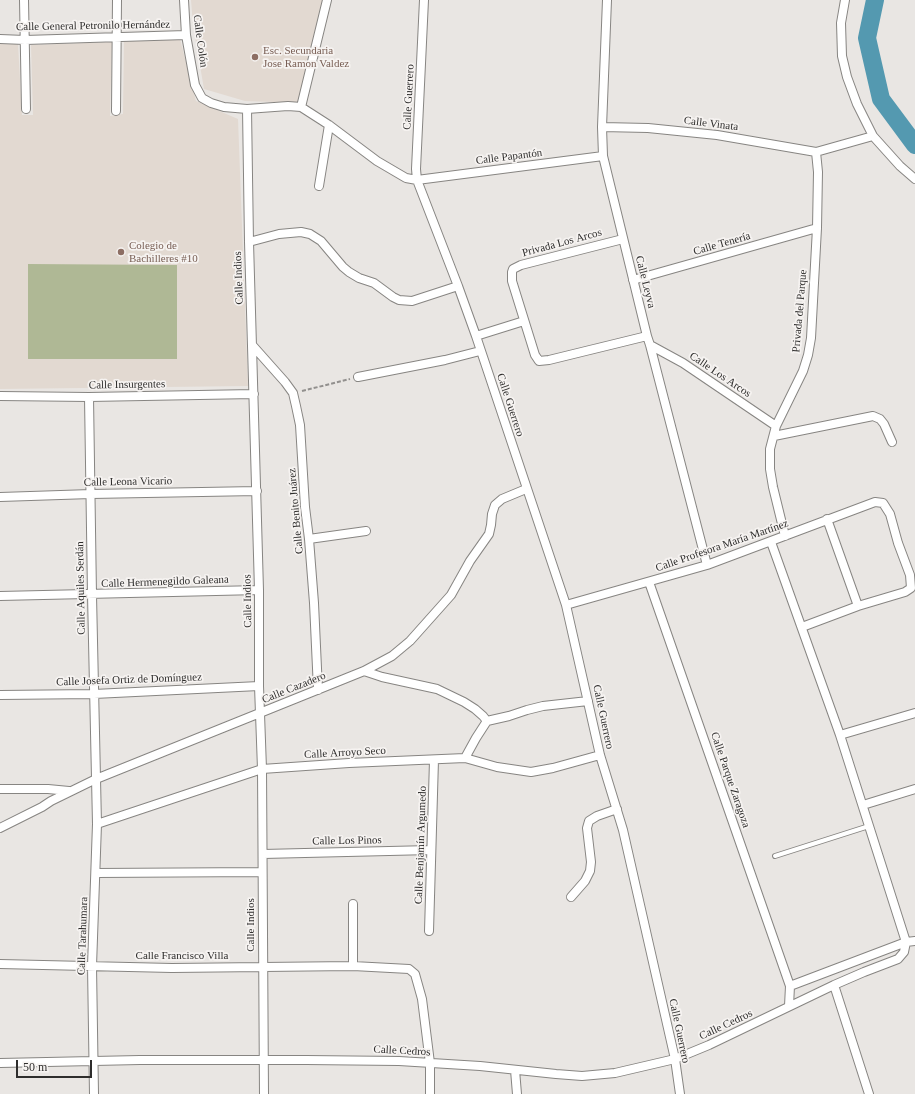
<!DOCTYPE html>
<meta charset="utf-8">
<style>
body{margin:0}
#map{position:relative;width:915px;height:1094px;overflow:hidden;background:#e9e6e3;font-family:"Times New Roman",serif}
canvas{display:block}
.scale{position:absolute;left:16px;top:1060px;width:76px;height:18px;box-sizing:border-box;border:2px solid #2e2d2c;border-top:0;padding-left:5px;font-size:12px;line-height:14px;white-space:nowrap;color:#2e2d2c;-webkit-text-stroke:3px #f6f3f1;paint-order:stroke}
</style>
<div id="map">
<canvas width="915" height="1094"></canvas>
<div class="scale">50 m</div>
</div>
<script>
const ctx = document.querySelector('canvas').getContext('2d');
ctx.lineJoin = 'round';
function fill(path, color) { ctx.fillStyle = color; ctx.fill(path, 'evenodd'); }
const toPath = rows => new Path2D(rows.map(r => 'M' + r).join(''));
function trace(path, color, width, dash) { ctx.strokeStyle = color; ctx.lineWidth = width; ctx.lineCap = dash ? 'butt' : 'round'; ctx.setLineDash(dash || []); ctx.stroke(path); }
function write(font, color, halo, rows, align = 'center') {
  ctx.font = font + ' "Times New Roman",serif'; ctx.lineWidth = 3.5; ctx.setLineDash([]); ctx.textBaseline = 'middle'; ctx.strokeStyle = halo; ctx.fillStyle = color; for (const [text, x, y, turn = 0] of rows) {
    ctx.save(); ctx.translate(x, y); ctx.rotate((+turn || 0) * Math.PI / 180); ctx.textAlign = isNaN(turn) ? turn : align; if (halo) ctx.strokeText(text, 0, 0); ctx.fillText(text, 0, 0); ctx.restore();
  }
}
fill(toPath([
 [191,0,324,0,301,103,245,101,204,89,193,25],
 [124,38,180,39,196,101,238,119,248,386,0,389,0,44,18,44,22,115,33,115,31,45,112,42,110,116,123,114]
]), '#e2d9d1');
fill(toPath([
 [28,264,177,265,177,359,28,359]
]), '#afb895');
trace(toPath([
 [875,0,867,38,881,99,915,145]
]), '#5499b0', 18);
const service = toPath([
 [775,856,869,826]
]);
const minor = toPath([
 [24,0,26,109],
 [184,0,186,35,195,85,202,98,211,103,224,107,247,109,288,106,301,107,329,125,377,161,406,178,417,180,603,156],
 [424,0,416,169,417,180,458,286,476,336,566,605,600,755,623,830,675,1059,680,1094],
 [607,0,602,127,603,156,647,336,650,345,707,565],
 [845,0,841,23,842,56,847,77,857,104,873,136,900,166,915,179],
 [0,39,25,40,186,35],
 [301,107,327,0],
 [247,109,249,242,259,590,259,686,262,769,264,1094],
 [116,111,117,0],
 [602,127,648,128,717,135,816,152,873,136],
 [319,186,329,125],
 [623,239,521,265,513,269,512,272,512,281,535,355,539,361,549,360,647,336],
 [249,242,279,234,301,232,310,234,321,241,343,267,349,272,359,278,374,283,393,297,399,300,412,301,458,286],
 [633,280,817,228],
 [476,336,524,321],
 [650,345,683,363,776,426],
 [253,346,285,382,293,393,296,406,300,425,305,507,309,539,314,603,318,690],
 [358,377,445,360,480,351],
 [0,396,89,397,254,394],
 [89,397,92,595,97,824,92,966,94,1094],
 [774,436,873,416,880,419,884,424,892,442],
 [0,497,91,494,257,491],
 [827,519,858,606],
 [785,536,773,487,770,469,770,449,776,426,803,371,808,355,811,338,817,228,818,172,816,152],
 [309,539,366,531],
 [649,582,790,986],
 [0,596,259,590],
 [566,605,707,565,875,502,883,503,890,514,898,543,910,575,911,588,905,592,858,606,802,627],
 [364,671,382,677,437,689,464,702,475,709,483,716,487,721,509,716,527,710,543,706,588,701],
 [0,695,94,694,259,686],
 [840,735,915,713],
 [465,758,476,738,487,721],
 [0,789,48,789,69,791],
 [863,805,915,789],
 [97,824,262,769,349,763,465,758,497,767,531,772,553,768,600,755],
 [0,828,42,807,51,801,96,779,364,671,392,656,410,641,451,595,470,561,489,534,491,525,492,514,495,505,502,499,526,489],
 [263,854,431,850],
 [96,873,262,872],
 [571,897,585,881,590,871,591,862,587,828,589,821,597,816,617,809],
 [429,931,434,760],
 [0,964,172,968,353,966,409,969,415,974,422,999,430,1063,430,1094],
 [353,966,353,904],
 [834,985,869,1094],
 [789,1006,790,986,906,942,915,941],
 [0,1063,140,1060,306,1060,399,1061,480,1066,556,1074,582,1076,615,1073,675,1059,709,1045,834,985,864,972,898,959,904,952,906,942,840,735,771,542],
 [515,1070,517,1094]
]);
trace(service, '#878582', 6);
trace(minor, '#878582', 10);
trace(toPath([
 [302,391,350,379]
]), '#92908e', 2, [4, 2]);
trace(service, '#fff', 4);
trace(minor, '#fff', 8);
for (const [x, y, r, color] of [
 [255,57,4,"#8d6e63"],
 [121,252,4,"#8d6e63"]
]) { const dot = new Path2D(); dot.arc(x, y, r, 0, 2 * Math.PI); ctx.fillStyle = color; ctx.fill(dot); trace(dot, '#f6f3f1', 1.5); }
write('11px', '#2e2d2c', '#f6f3f1', [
 ["Calle General Petronilo Hernández",93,26,-1],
 ["Calle Colón",200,41,82],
 ["Calle Guerrero",409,97,-87],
 ["Calle Vinata",711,124,7],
 ["Calle Papantón",509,157,-7],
 ["Privada Los Arcos",562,243,-15],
 ["Calle Tenería",722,244,-16],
 ["Calle Indios",239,278,-92],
 ["Calle Leyva",645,282,76],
 ["Privada del Parque",800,311,-85],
 ["Calle Los Arcos",720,375,34],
 ["Calle Insurgentes",127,385,-1],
 ["Calle Guerrero",510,405,72],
 ["Calle Leona Vicario",128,482,-1],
 ["Calle Benito Juárez",296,511,-95],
 ["Calle Profesora María Martínez",722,546,-19],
 ["Calle Hermenegildo Galeana",165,582,-2],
 ["Calle Aquiles Serdán",81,588,-91],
 ["Calle Indios",248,601,-91],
 ["Calle Josefa Ortiz de Domínguez",129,680,-2],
 ["Calle Cazadero",294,688,-22],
 ["Calle Guerrero",603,717,78],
 ["Calle Arroyo Seco",345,753,-3],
 ["Calle Parque Zaragoza",730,780,71],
 ["Calle Los Pinos",347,841,-1],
 ["Calle Benjamín Argumedo",421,845,-88],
 ["Calle Indios",251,925,-90],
 ["Calle Tarahumara",83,936,-88],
 ["Calle Francisco Villa",182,956],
 ["Calle Cedros",726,1025,-25],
 ["Calle Guerrero",679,1031,78],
 ["Calle Cedros",402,1051,3]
]);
write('11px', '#785e54', '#f6f3f1', [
 ["Esc. Secundaria",263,51],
 ["Jose Ramon Valdez",263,64],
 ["Colegio de",129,246],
 ["Bachilleres #10",129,259]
], 'left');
</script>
